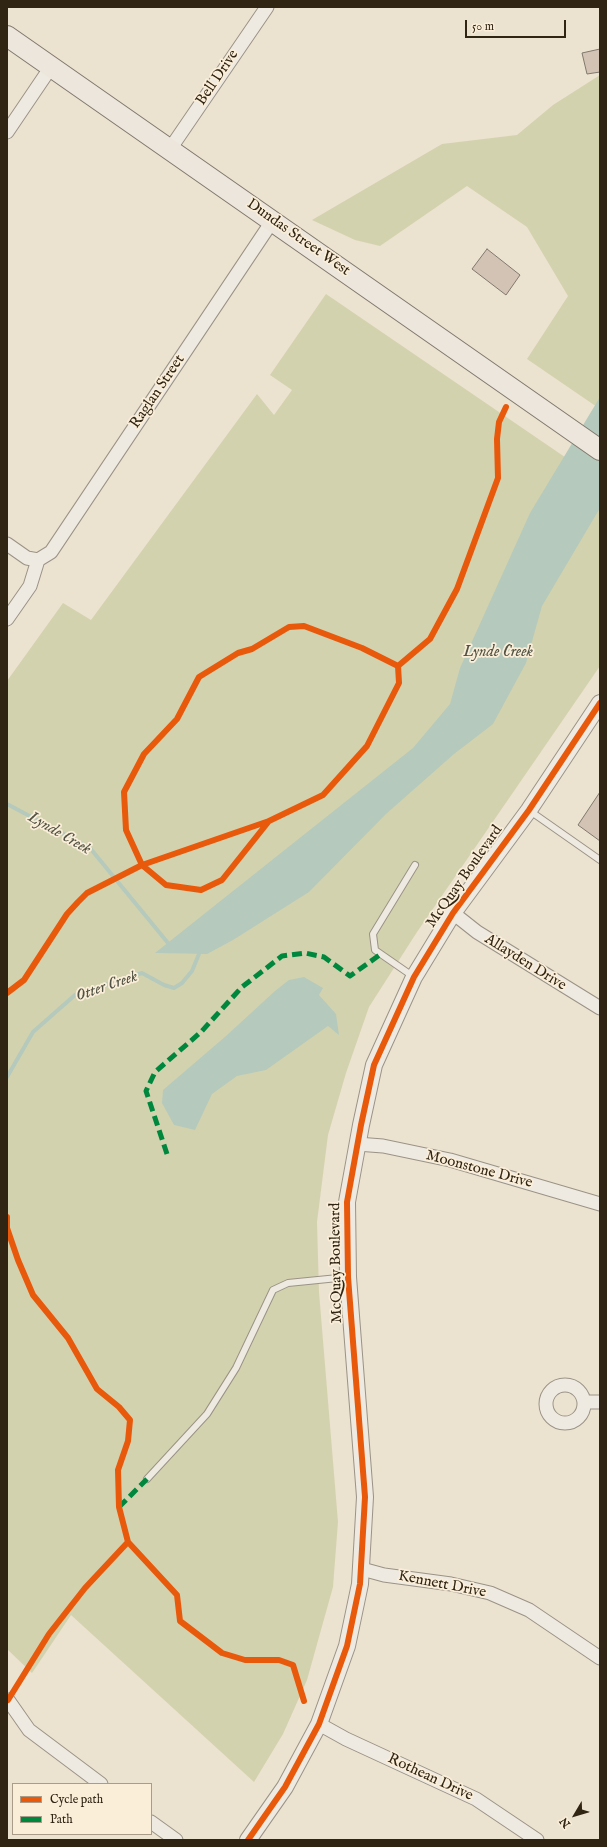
<!DOCTYPE html>
<style>
body{margin:0}
#map{position:relative;width:607px;height:1847px;overflow:hidden;background:#ece2d0;font-family:"IM FELL English",serif}
canvas{display:block}
.frame{position:absolute;inset:0;border:8px solid #302413;pointer-events:none}
.legend{position:absolute;left:12px;top:1783px;width:140px;height:52px;box-sizing:border-box;background:#faeed9;border:1px solid #a99d8a;margin:0;padding:5px 7px;list-style:none;font-size:12px;color:#302413}
.legend li{display:flex;align-items:center;gap:8px;height:20px}
.legend b{width:20px;border:1px solid #a99d8a}
.north{position:absolute;left:555px;top:1795px;width:40px;height:40px;-webkit-text-stroke:3px #faeed9;paint-order:stroke;rotate:232deg;font-size:11px;font-weight:700;line-height:16px;text-align:center;color:#302413}
.north::after{content:'';display:block;margin:auto;width:14px;height:18px;background:#302413;clip-path:polygon(50% 0,100% 100%,50% 72%,0 100%)}
.scale{position:absolute;left:465px;top:20px;width:101px;height:18px;box-sizing:border-box;border:2px solid #302413;border-top:0;padding-left:5px;font-size:12px;line-height:14px;white-space:nowrap;color:#302413;-webkit-text-stroke:3px #faeed9;paint-order:stroke}
</style>
<div id="map">
<canvas width="607" height="1847"></canvas>
<div class="frame"></div>
<ul class="legend">
<li><b style="height:5px;background:#e8590c"></b>Cycle path</li>
<li><b style="height:5px;background:#00873e"></b>Path</li>
</ul>
<div class="north">N</div>
<div class="scale">50 m</div>
</div>
<script>
const ctx = document.querySelector('canvas').getContext('2d');
ctx.lineJoin = 'round';
function fill(path, color) { ctx.fillStyle = color; ctx.fill(path, 'evenodd'); }
const toPath = rows => new Path2D(rows.map(r => 'M' + r).join(''));
function trace(path, color, width, dash) { ctx.strokeStyle = color; ctx.lineWidth = width; ctx.lineCap = dash ? 'butt' : 'round'; ctx.setLineDash(dash || []); ctx.stroke(path); }
function write(font, color, halo, rows, align = 'center') {
  ctx.font = font + ' "IM FELL English",serif'; ctx.lineWidth = 3.5; ctx.setLineDash([]); ctx.textBaseline = 'middle'; ctx.strokeStyle = halo; ctx.fillStyle = color; for (const [text, x, y, turn = 0] of rows) {
    ctx.save(); ctx.translate(x, y); ctx.rotate((+turn || 0) * Math.PI / 180); ctx.textAlign = isNaN(turn) ? turn : align; if (halo) ctx.strokeText(text, 0, 0); ctx.fillText(text, 0, 0); ctx.restore();
  }
}
fill(toPath([
 [600,75,600,409,527,359,568,296,527,227,467,186,380,246,355,240,312,220,442,144,517,135,553,105],
 [326,294,600,481,600,666,417,932,369,1007,346,1073,328,1135,317,1222,319,1292,338,1522,333,1587,307,1680,283,1734,254,1782,71,1615,32,1673,7,1649,7,681,63,603,91,620,257,394,274,415,292,390,270,375]
]), '#d3d2ae');
fill(toPath([
 [600,397,600,508,542,606,526,663,493,724,454,754,386,814,309,892,233,940,207,954,155,953,413,748,450,704,460,668,530,513],
 [304,977,323,988,319,995,336,1014,339,1035,328,1026,266,1070,237,1076,212,1094,195,1130,174,1125,162,1103,163,1090,226,1036,275,991,289,980]
]), '#b5cabc');
trace(toPath([
 [7,804,90,848,168,943],
 [7,1077,33,1032,75,995,142,973,164,985,174,988,182,983,192,971,199,954]
]), '#b5cabc', 4);
const building = toPath([
 [600,49,600,72,587,74,582,53,600,49],
 [487,249,520,275,506,295,472,269,487,249],
 [600,792,600,841,578,825,600,792]
]);
fill(building, '#d3c3b5');
trace(building, '#80786d', 1);
const service = toPath([
 [530,811,600,860],
 [414,977,375,950,373,934,415,865],
 [147,1479,207,1414,236,1368,273,1290,288,1283,348,1277]
]);
const minor = toPath([
 [7,132,51,67],
 [170,149,267,7],
 [7,544,27,558,38,560],
 [38,560,51,552,273,220],
 [7,619,30,586,38,560],
 [453,913,477,932,600,1008],
 [357,1144,383,1146,450,1160,600,1204],
 '546 1404a19 19 0 1 1 38 0a19 19 0 1 1-38 0Z',
 [584,1402,600,1402],
 [362,1569,384,1575,451,1584,490,1593,529,1610,600,1658],
 [8,1700,29,1730,101,1784],
 [319,1724,346,1739,476,1799,537,1840],
 [151,1822,176,1840]
]);
const tertiary = toPath([
 [248,1840,285,1787,319,1724,347,1646,360,1584,365,1497,348,1277,347,1202,361,1125,374,1065,414,977,453,913,529,810,600,703]
]);
const primary = toPath([
 [7,36,600,450]
]);
trace(service, '#9a9386', 8);
trace(minor, '#9a9386', 15);
trace(tertiary, '#9a9386', 18);
trace(primary, '#80786d', 22);
trace(service, '#efeae1', 6);
trace(minor, '#efeae1', 13);
trace(tertiary, '#efeae1', 16);
trace(primary, '#ece6dc', 20);
trace(toPath([
 [167,1154,146,1091,155,1072,201,1032,242,987,282,956,305,953,324,957,350,976,381,954],
 [119,1507,147,1479]
]), '#00873e', 5, [10, 5]);
trace(toPath([
 [142,865,166,885,201,890,222,880,269,821,323,795,367,746,399,683,398,666],
 [142,865,269,821],
 [7,993,24,980,67,914,78,902,87,893,142,865,126,830,124,792,144,754,177,719,199,677,238,653,252,649,289,627,304,626,362,648,398,666,430,639,457,589,498,478,497,439,499,422,506,407],
 [7,1217,7,1228,18,1260,33,1295,68,1338,97,1389,119,1407,130,1420,128,1441,118,1470,119,1507,128,1542,177,1595,180,1621,222,1653,245,1660,279,1660,293,1665,304,1701],
 [8,1700,49,1634,85,1588,128,1542],
 [248,1840,285,1787,319,1724,347,1646,360,1584,365,1497,348,1277,347,1202,361,1125,374,1065,414,977,453,913,529,810,600,703]
]), '#e8590c', 6);
write('15px', '#302413', '#faeed9', [
 ["Bell Drive",218,78,-56],
 ["Dundas Street West",298,238,35],
 ["Raglan Street",158,392,-56],
 ["McQuay Boulevard",465,877,-55],
 ["Allayden Drive",525,963,32],
 ["Moonstone Drive",479,1170,15],
 ["McQuay Boulevard",337,1263,-91],
 ["Kennett Drive",442,1585,11],
 ["Rothean Drive",430,1778,25]
]);
write('italic 16px', '#515243', '#faeed9', [
 ["Lynde Creek",498,653],
 ["Lynde Creek",59,834,30],
 ["Otter Creek",107,987,-19]
]);
</script>
